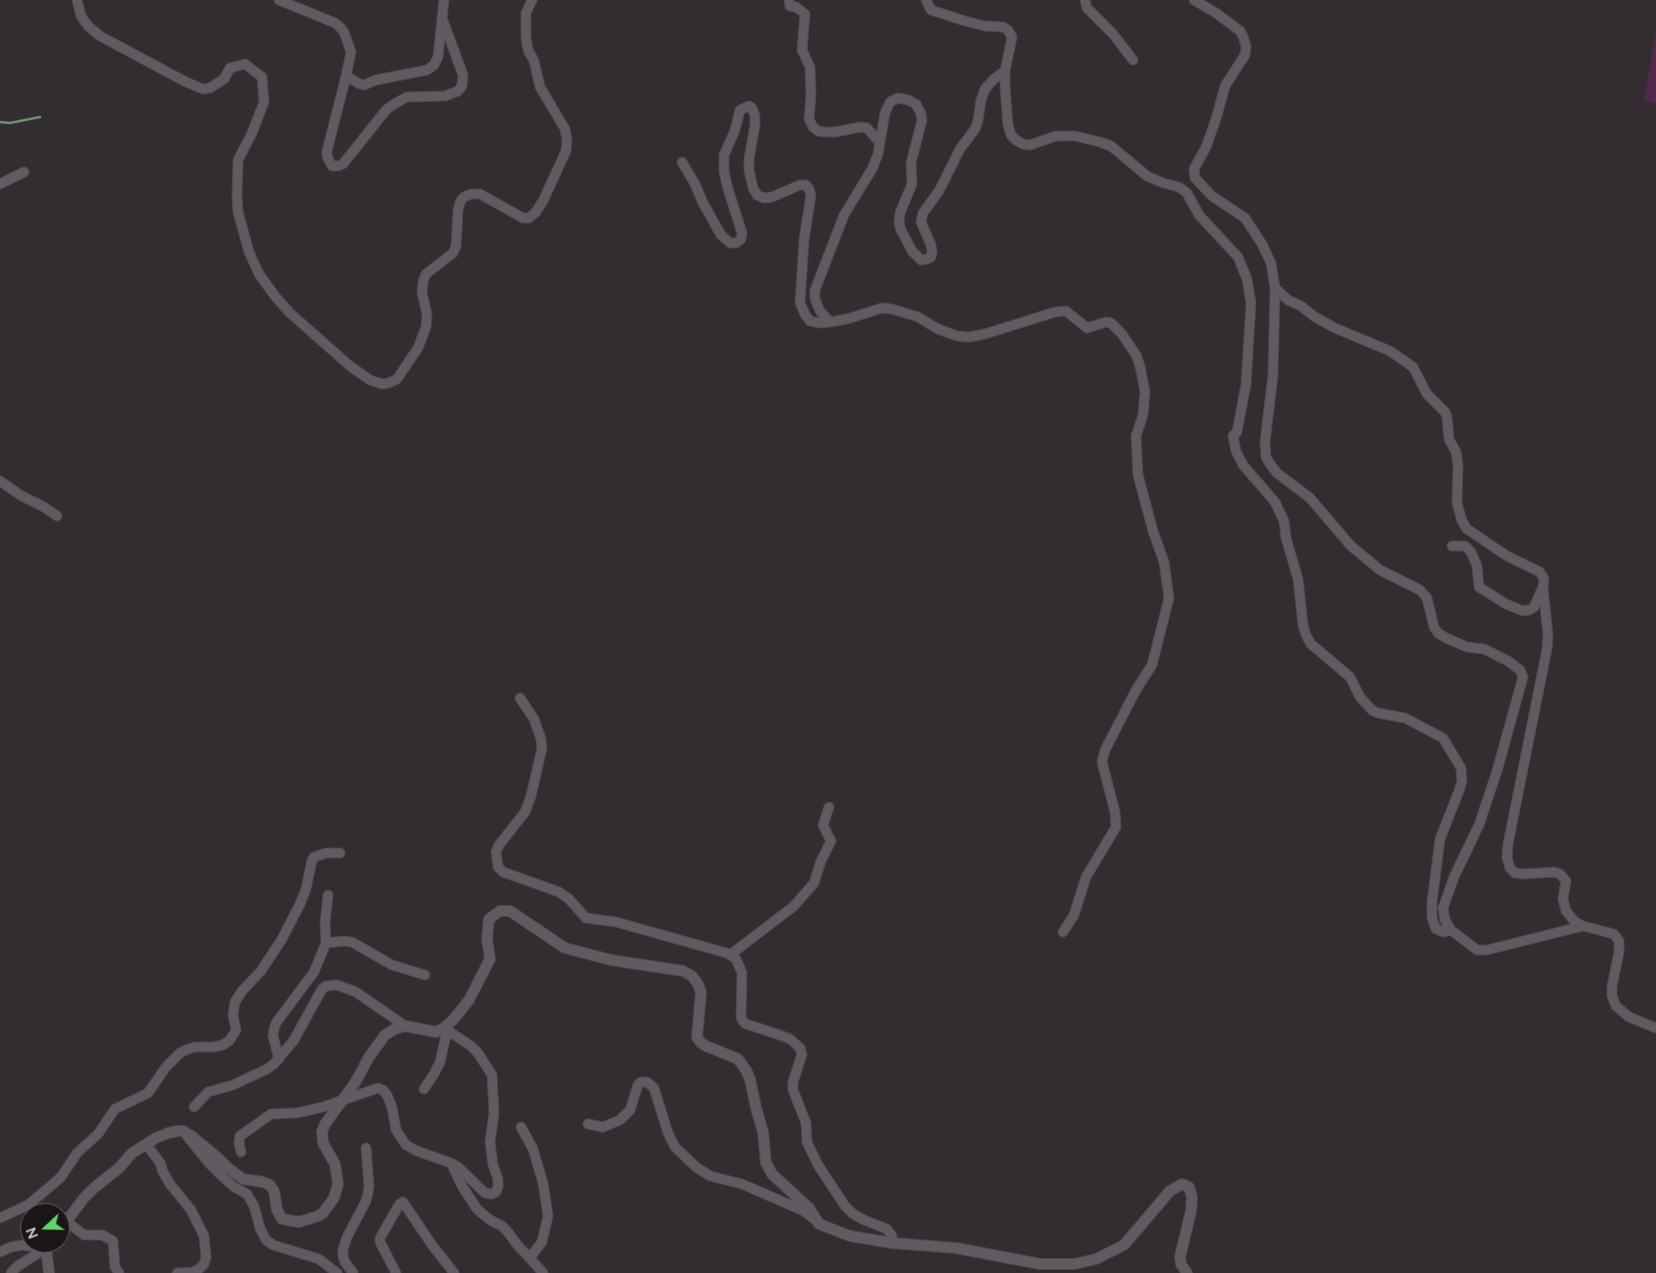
<!DOCTYPE html>
<style>
body{margin:0}
#map{position:relative;width:1656px;height:1273px;overflow:hidden;background:#332c31;font-family:Lato,sans-serif}
canvas{display:block}
.north{position:absolute;left:20px;top:1203px;width:50px;height:50px;box-sizing:border-box;background:#191518;border:1px solid #645f63;border-radius:50%;rotate:249deg;font-size:14px;font-weight:700;line-height:20px;text-align:center;color:#d4cfd3}
.north::after{content:'';display:block;margin:auto;width:18px;height:22px;background:#65d467;clip-path:polygon(50% 0,100% 100%,50% 72%,0 100%)}
</style>
<div id="map">
<canvas width="1656" height="1273"></canvas>
<div class="north">N</div>
</div>
<script>
const ctx = document.querySelector('canvas').getContext('2d');
ctx.lineJoin = 'round';
function fill(path, color) { ctx.fillStyle = color; ctx.fill(path, 'evenodd'); }
const toPath = rows => new Path2D(rows.map(r => 'M' + r).join(''));
function trace(path, color, width, dash) { ctx.strokeStyle = color; ctx.lineWidth = width; ctx.lineCap = dash ? 'butt' : 'round'; ctx.setLineDash(dash || []); ctx.stroke(path); }
fill(toPath([
 [1656,32,1656,104,1644,100]
]), '#52294b');
trace(toPath([
 [0,122,10,123,40,117]
]), '#6a926b', 2.5);
const minor = toPath([
 [77,0,81,16,88,26,100,36,186,82,203,89,210,88,224,79,230,68,245,64,262,77,264,102,252,133,238,160,237,196,238,212,249,252,259,274,275,296,290,313,350,366,370,380,382,384,389,383,397,379,418,348,426,327,427,314,422,293,423,281,426,274,453,253,456,246,458,210,460,202,464,197,471,194,480,194,523,218,529,218,536,212,543,201,566,151,567,140,565,129,540,87,534,61,528,50,526,38,526,13,532,0],
 [279,0,335,23,339,26,344,32,351,52,346,76,360,84,364,85,376,80,427,70,434,65,438,57,444,0],
 [789,0,790,6,796,7,805,14,802,50,810,67,811,96,809,119,813,127,818,131,825,132,835,132,861,127,867,128,880,143],
 [926,0,931,10,965,21,985,26,1003,27,1008,30,1012,37,1005,71,1005,88,1008,125,1011,135,1016,140,1023,144,1030,145,1056,136,1075,136,1100,142,1111,146,1147,176,1163,183,1179,187,1187,193,1199,215,1238,257,1247,279,1251,303,1246,384,1237,432,1233,436,1236,451,1243,465,1275,502,1284,521,1286,538,1298,579,1303,625,1306,635,1311,644,1350,677,1360,697,1372,710,1378,713,1405,718,1443,738,1461,768,1462,781,1459,791,1440,839,1432,902,1432,918,1436,929,1444,932,1451,930],
 [1085,0,1087,8,1113,34,1133,60],
 [1194,0,1216,13,1240,31,1243,36,1246,46,1245,55,1225,86,1216,119,1206,147,1194,169,1195,178,1212,196,1245,218,1262,244,1271,263,1275,288,1288,300,1301,306,1315,317,1335,328,1390,351,1413,367,1427,394,1445,412,1447,417,1449,439,1456,452,1458,465,1457,503,1462,521,1467,529,1507,556,1540,572,1544,579,1543,587,1548,636,1547,649,1508,844,1507,858,1510,868,1515,873,1524,874,1554,872,1560,874,1566,881,1563,899,1566,911,1575,922,1583,926,1614,934,1619,941,1619,952,1612,986,1612,996,1616,1006,1629,1017,1656,1028],
 [346,76,327,151,327,156,332,166,338,166,343,164,386,110,394,104,407,97,445,96,458,91,462,86,463,75,442,18],
 [682,162,695,184,703,203,721,235,730,243,736,243,741,239,742,233,728,189,724,172,724,155,735,130,740,110,749,106,752,108,755,116,755,125,749,159,749,170,753,188,757,195,764,198,772,197,800,185,806,185,809,189,811,195,804,240,800,303,806,316,810,321,819,323,830,322,847,319,882,308,892,309,918,317,938,329,957,336,969,337,985,334,1055,312,1066,311,1087,328,1106,322,1111,323,1122,334,1136,355,1140,366,1145,392,1143,415,1136,436,1138,475,1153,531,1164,562,1169,598,1152,665,1136,690,1105,750,1102,762,1115,812,1116,827,1086,877,1074,915,1063,932],
 [0,184,24,172],
 [1275,288,1273,375,1265,442,1266,457,1270,464,1277,473,1310,498,1351,546,1380,570,1420,590,1427,598,1434,627,1438,633,1446,638,1467,647,1484,649,1508,661,1520,670,1523,677,1497,771,1479,825,1454,877,1443,908,1445,920,1451,930,1477,950,1487,950,1583,926],
 [830,322,820,311,815,299,815,290,844,215,872,169,878,154,885,113,890,102,898,98,908,100,916,104,921,114,922,120,911,163,912,184,900,213,899,223,901,230,912,251,921,260,927,259,931,257,932,252,931,245,921,222,923,213,939,191,960,149,975,129,978,121,981,100,985,89,994,79,1005,71],
 [0,481,20,495,44,507,57,516],
 [1452,546,1465,546,1471,552,1477,566,1479,587,1506,604,1523,611,1529,610,1534,607,1542,589],
 [520,698,534,719,541,739,542,748,531,796,525,812,499,845,496,852,498,867,503,872,559,892,569,899,586,918,616,922,730,954,736,959,742,973,741,1017,743,1021,746,1024,777,1034,790,1039,800,1048,802,1054,793,1082,793,1090,806,1123,807,1142,818,1165,845,1206,853,1214,864,1220,887,1229,892,1236,892,1243],
 [326,943,344,941,352,942,392,965,425,975],
 [730,955,794,906,814,883,821,861,831,841,823,825,829,807],
 [279,1059,273,1036,274,1029,276,1023,314,972,326,943,325,923,328,895],
 [424,1089,434,1074,440,1062,447,1031],
 [194,1107,208,1092,233,1085,267,1069,274,1064,294,1040,317,998,322,989,326,986,337,985,356,992,405,1026],
 [588,1124,603,1127,620,1120,630,1110,638,1085,641,1082,647,1082,654,1088,668,1133,675,1147,696,1167,710,1176,742,1184,804,1211,814,1219],
 [187,1136,209,1163,223,1177,234,1187,247,1194,254,1206,260,1228,266,1240,273,1245,319,1259,337,1273],
 [149,1142,149,1148,161,1164,162,1170,170,1184,191,1210,204,1236,206,1257,204,1264,199,1269,193,1272,177,1273],
 [241,1152,239,1143,240,1136,271,1114,297,1113,323,1107,378,1088,383,1090,387,1095,392,1107,396,1130,406,1145,417,1151,451,1163,458,1167,485,1193,492,1194,496,1192,498,1187,498,1179,493,1165,490,1142,494,1113,492,1075,478,1053,471,1046,444,1028],
 [452,1165,462,1186,477,1209,490,1220,502,1226,507,1231,519,1247,527,1255,532,1255,542,1242,548,1216,543,1183,533,1149,521,1127],
 [0,1218,28,1205,53,1184,61,1177,77,1153,98,1134,115,1109,148,1093,166,1067,180,1053,188,1049,195,1047,213,1047,223,1045,230,1040,236,1030,233,1015,235,1002,242,991,261,971,282,939,300,904,306,889,312,860,314,857,326,853,340,853],
 [66,1221,84,1235,102,1235,113,1241,115,1267,119,1273],
 [0,1252,11,1247,23,1245,36,1247,40,1252],
 [527,1255,543,1273],
 [11,1273,18,1266,46,1248],
 [353,1273,345,1262,343,1256,343,1249,347,1237,366,1201,368,1193,369,1186,366,1148],
 [396,1273,380,1242,380,1238,399,1205,403,1202,432,1245,454,1273]
]);
const tertiary = toPath([
 [60,1230,84,1198,95,1187,119,1168,132,1153,156,1138,168,1133,178,1131,183,1131,193,1137,218,1158,228,1168,243,1179,263,1182,270,1185,274,1191,277,1210,282,1219,299,1222,318,1216,323,1213,334,1198,338,1184,335,1164,323,1143,322,1132,325,1124,355,1083,369,1057,385,1035,395,1029,405,1026,436,1032,444,1028,453,1020,469,1000,490,959,487,939,489,919,500,911,510,911,565,948,611,960,683,971,692,976,698,984,701,992,697,1037,701,1043,706,1046,738,1059,746,1070,750,1079,756,1108,763,1132,766,1163,772,1174,809,1208,819,1224,850,1236,892,1243,956,1248,1040,1264,1075,1264,1096,1259,1124,1245,1170,1191,1182,1184,1189,1187,1192,1197,1191,1211,1180,1257,1181,1264,1187,1273],
 [49,1273,46,1248,51,1243]
]);
trace(minor, '#4f484d', 11);
trace(tertiary, '#4f484d', 12);
trace(minor, '#625a61', 9);
trace(tertiary, '#625a61', 10);
</script>
